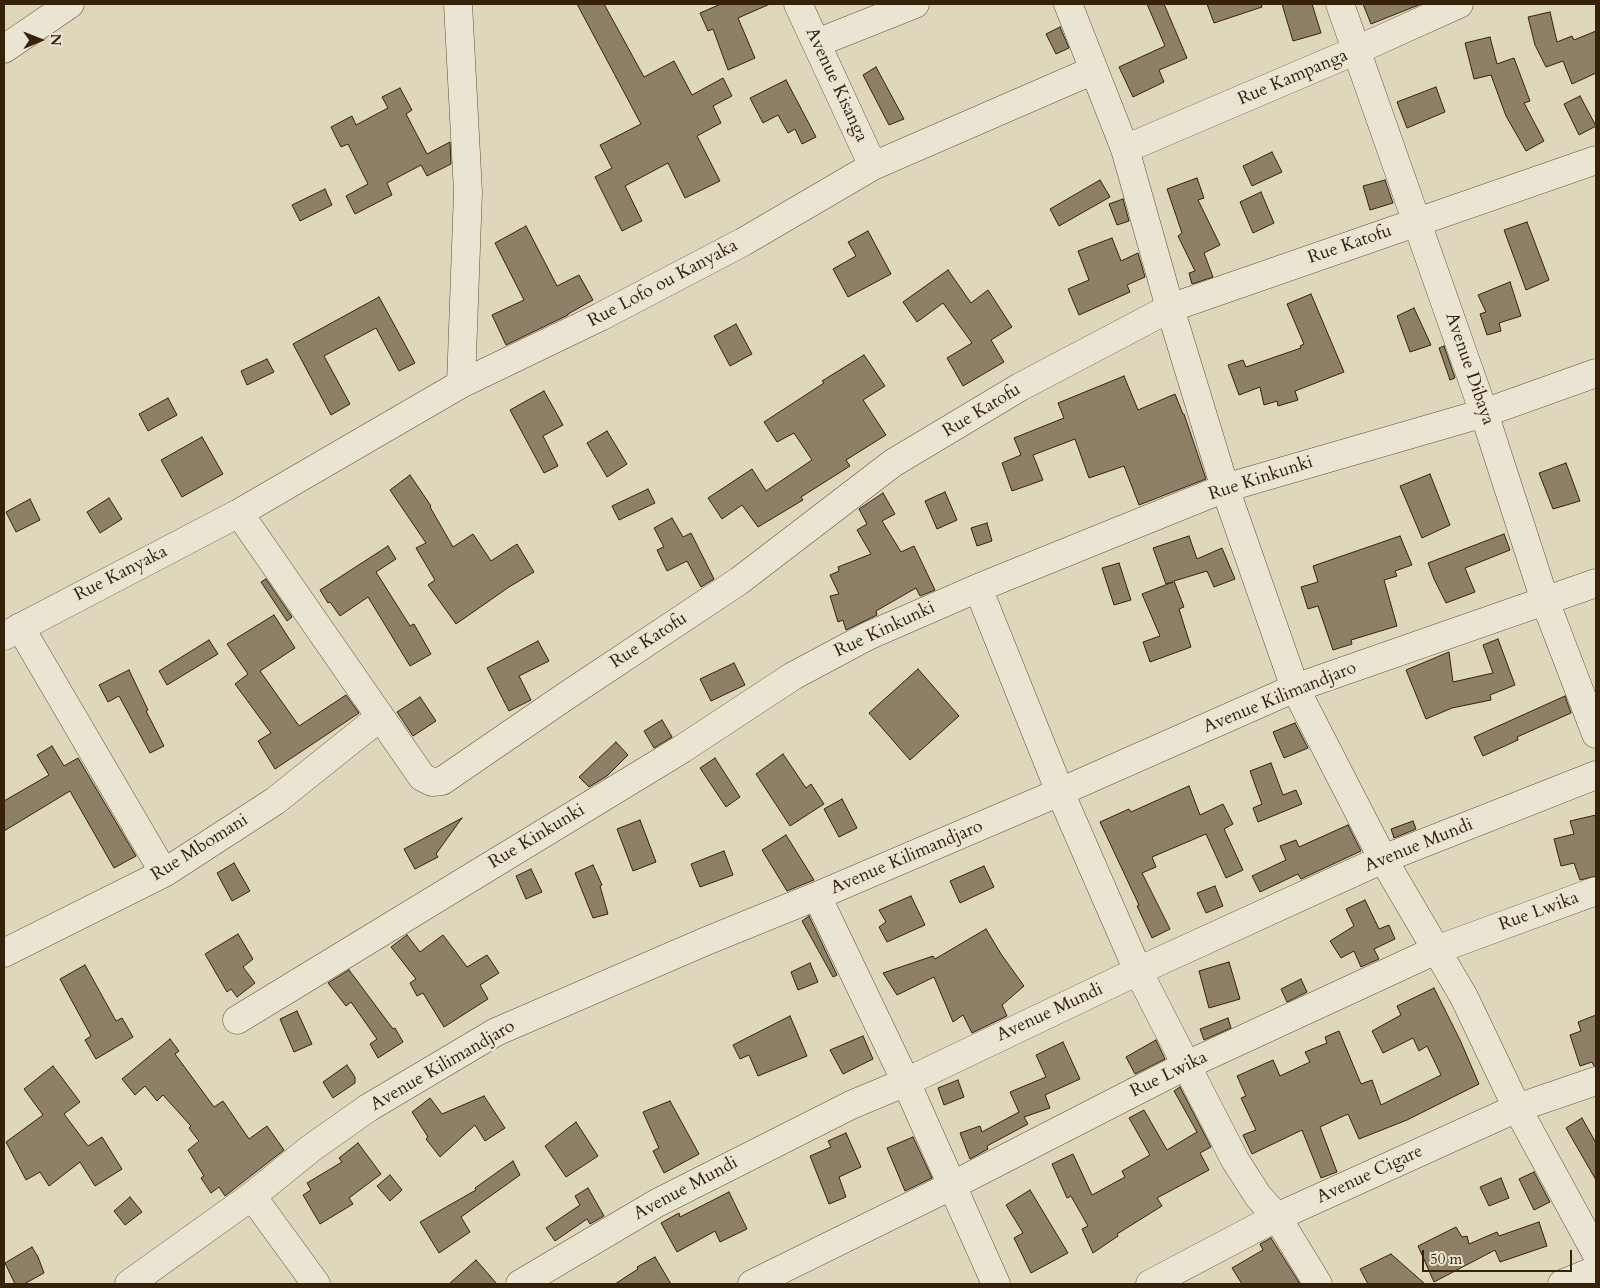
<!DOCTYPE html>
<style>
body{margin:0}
#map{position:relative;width:1600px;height:1288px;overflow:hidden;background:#dfd7bc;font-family:Cardo,serif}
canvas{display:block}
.frame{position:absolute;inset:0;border:5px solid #362109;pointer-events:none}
.north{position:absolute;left:15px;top:15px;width:50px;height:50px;-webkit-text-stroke:4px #eae5d3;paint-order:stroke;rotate:89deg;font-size:14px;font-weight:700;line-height:20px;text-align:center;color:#362109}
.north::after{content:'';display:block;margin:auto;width:18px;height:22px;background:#362109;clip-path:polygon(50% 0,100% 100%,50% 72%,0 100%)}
.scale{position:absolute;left:1422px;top:1250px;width:150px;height:22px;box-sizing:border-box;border:2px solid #362109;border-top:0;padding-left:6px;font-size:15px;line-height:18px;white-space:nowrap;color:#362109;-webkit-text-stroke:4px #eae5d3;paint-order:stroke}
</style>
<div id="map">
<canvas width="1600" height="1288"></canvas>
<div class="frame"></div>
<div class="north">N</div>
<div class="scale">50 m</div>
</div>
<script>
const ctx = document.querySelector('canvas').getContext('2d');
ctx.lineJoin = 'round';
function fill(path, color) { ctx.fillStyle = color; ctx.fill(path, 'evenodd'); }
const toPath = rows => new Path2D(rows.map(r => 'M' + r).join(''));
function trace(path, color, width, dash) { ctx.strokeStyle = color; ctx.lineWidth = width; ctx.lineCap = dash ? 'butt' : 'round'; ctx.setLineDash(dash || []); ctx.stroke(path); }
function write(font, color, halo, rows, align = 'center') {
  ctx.font = font + ' Cardo,serif'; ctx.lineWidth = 5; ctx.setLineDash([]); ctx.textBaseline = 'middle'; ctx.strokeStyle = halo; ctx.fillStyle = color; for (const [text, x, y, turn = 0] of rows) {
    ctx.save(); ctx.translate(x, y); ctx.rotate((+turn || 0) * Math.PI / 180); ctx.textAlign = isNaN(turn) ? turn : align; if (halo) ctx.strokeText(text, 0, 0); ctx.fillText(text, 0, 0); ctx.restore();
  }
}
const building = toPath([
 [577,4,604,4,644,77,674,61,692,95,723,78,732,96,713,106,721,123,697,136,720,181,685,198,668,163,625,186,642,221,622,231,595,177,612,168,600,145,641,124,577,4],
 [721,4,770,4,738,18,755,58,728,70,713,29,708,31,700,13,721,4],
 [1147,4,1164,4,1187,58,1159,70,1164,82,1133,97,1119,67,1165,46,1147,4],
 [1207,4,1261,4,1262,7,1214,23,1207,4],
 [1282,4,1312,4,1321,33,1293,41,1282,4],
 [1363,4,1421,4,1371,24,1363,4],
 [1550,12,1557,42,1572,36,1574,40,1596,31,1596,73,1572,84,1563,61,1546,67,1535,45,1528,17,1550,12],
 [1060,27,1069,48,1056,54,1046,34,1060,27],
 [1490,37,1497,64,1514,58,1530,101,1524,103,1544,141,1526,151,1506,116,1491,75,1474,79,1465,43,1490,37],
 [876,67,904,119,889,125,863,75,876,67],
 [786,80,816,137,802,144,795,129,788,133,778,115,763,123,750,98,786,80],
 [1436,87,1445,112,1407,128,1397,102,1436,87],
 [400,88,412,110,406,114,427,154,450,142,451,164,427,176,421,165,387,183,392,195,355,214,346,196,368,184,348,144,341,147,331,127,352,116,356,125,388,108,382,97,400,88],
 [1580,96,1596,126,1579,135,1564,104,1580,96],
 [1272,152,1282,172,1252,186,1243,166,1272,152],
 [1197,178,1204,198,1198,200,1220,245,1204,253,1213,277,1192,284,1189,273,1195,271,1178,236,1182,233,1167,189,1197,178],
 [1100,180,1110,197,1059,226,1050,209,1100,180],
 [1385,180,1393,203,1370,210,1363,186,1385,180],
 [325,189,332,205,300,221,292,205,325,189],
 [1261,192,1274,223,1253,233,1240,202,1261,192],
 [1123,199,1129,221,1117,225,1109,204,1123,199],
 [1527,222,1549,280,1526,290,1504,230,1527,222],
 [526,226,557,286,579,275,593,300,568,314,568,315,506,345,492,315,524,300,495,243,526,226],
 [868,231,891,274,848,297,833,269,856,256,848,242,868,231],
 [1112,238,1121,261,1138,253,1145,277,1127,285,1130,292,1079,315,1068,289,1089,280,1078,251,1112,238],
 [948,270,971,303,988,290,1012,327,991,340,1004,362,963,386,947,358,972,343,943,303,917,322,903,302,948,270],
 [1510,282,1521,316,1499,323,1501,331,1487,335,1480,314,1486,312,1478,295,1510,282],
 [1311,294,1344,372,1295,391,1298,400,1278,406,1277,401,1264,405,1260,387,1239,395,1228,365,1243,360,1246,367,1301,348,1300,346,1304,344,1287,304,1311,294],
 [379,297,415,363,399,371,376,328,324,356,350,404,331,415,293,344,379,297],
 [1414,308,1431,345,1410,352,1397,316,1414,308],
 [736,324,752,354,730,366,714,336,736,324],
 [1444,346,1455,378,1450,380,1439,348,1444,346],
 [864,355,885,386,863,400,886,435,846,460,850,466,801,497,803,500,758,527,742,505,722,519,708,498,752,469,766,491,812,460,794,433,777,442,764,422,824,383,822,381,864,355],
 [267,359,274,372,247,385,241,371,267,359],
 [1124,376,1138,410,1175,394,1183,414,1184,414,1206,479,1139,505,1124,466,1089,478,1075,439,1033,455,1043,480,1012,491,1002,463,1021,455,1014,438,1064,418,1058,403,1124,376],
 [544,391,563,425,543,436,558,466,544,473,510,410,544,391],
 [168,398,177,415,148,431,139,414,168,398],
 [607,431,627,464,607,477,587,443,607,431],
 [202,437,223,474,182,497,161,460,202,437],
 [1566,463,1580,501,1553,509,1539,473,1566,463],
 [1430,474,1450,525,1422,538,1400,486,1430,474],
 [410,475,431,506,430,507,453,547,473,534,491,561,517,544,534,572,509,587,456,624,428,585,435,580,416,548,426,543,390,490,410,475],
 [648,489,655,503,619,520,612,506,648,489],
 [945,492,957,520,937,529,925,501,945,492],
 [883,493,895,514,882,521,901,552,914,546,935,590,920,596,916,588,876,611,877,615,846,630,843,620,838,622,830,596,839,594,830,575,839,571,838,567,871,554,857,530,867,524,859,509,883,493],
 [109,498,122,519,100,533,87,512,109,498],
 [30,499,40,520,16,532,6,512,30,499],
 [672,518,683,537,691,533,714,579,701,587,687,561,667,571,657,550,664,547,654,528,672,518],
 [987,523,992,541,977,546,971,528,987,523],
 [1504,534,1510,550,1465,568,1475,592,1446,603,1434,579,1428,563,1504,534],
 [1189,536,1197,559,1222,548,1235,579,1214,587,1207,571,1174,581,1184,607,1179,609,1191,647,1150,662,1143,642,1160,636,1142,594,1173,582,1166,584,1153,548,1189,536],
 [1400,536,1412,565,1395,571,1397,576,1384,580,1397,626,1351,640,1352,644,1333,650,1318,606,1308,609,1301,587,1318,582,1313,566,1400,536],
 [388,546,396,559,376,572,410,626,414,624,431,654,410,666,368,597,340,616,330,602,328,603,320,590,388,546],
 [1119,563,1131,600,1114,605,1102,568,1119,563],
 [266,579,292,617,287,621,261,582,266,579],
 [274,615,295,648,260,671,299,726,346,695,359,713,275,769,258,741,271,733,235,684,248,674,227,644,274,615],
 [1498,639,1515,685,1490,695,1491,700,1452,708,1426,719,1406,670,1449,652,1453,682,1493,673,1483,645,1498,639],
 [209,640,218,654,167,685,159,671,209,640],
 [538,641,549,661,519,676,531,700,509,711,487,668,538,641],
 [734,663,745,685,711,701,700,679,734,663],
 [918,669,959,716,910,760,869,713,918,669],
 [129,670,148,710,146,711,164,746,150,753,119,696,108,702,99,685,129,670],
 [1565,696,1571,713,1517,737,1518,740,1483,756,1474,737,1565,696],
 [420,697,436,721,413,736,397,712,420,697],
 [662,720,672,737,654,748,644,731,662,720],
 [1295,723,1308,748,1284,758,1273,732,1295,723],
 [616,742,628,755,607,776,589,787,579,777,616,742],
 [52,746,64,766,78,758,136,856,114,868,70,791,4,831,4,801,49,775,37,755,52,746],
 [783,754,806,788,811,784,824,804,790,826,756,774,783,754],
 [715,758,740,797,726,807,700,768,715,758],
 [1271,763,1283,795,1296,790,1302,804,1258,822,1253,808,1262,804,1250,771,1271,763],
 [1189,786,1200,815,1223,804,1233,824,1224,829,1243,870,1226,878,1206,834,1152,857,1156,867,1142,873,1170,929,1152,938,1137,906,1139,905,1100,822,1129,809,1131,812,1189,786],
 [842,799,857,828,839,837,824,809,842,799],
 [1596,815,1596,876,1580,880,1574,863,1561,866,1554,839,1574,834,1570,821,1596,815],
 [462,818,436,854,438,857,415,869,404,849,462,818],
 [640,820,656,862,633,871,617,829,640,820],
 [1413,821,1416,829,1394,838,1391,829,1413,821],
 [1348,825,1361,851,1301,879,1298,874,1260,892,1252,876,1286,860,1280,846,1296,840,1299,847,1348,825],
 [786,835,814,880,787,891,762,850,786,835],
 [724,851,733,875,700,887,691,864,724,851],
 [234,863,250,891,232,901,217,873,234,863],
 [593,865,602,885,600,886,608,914,593,918,575,873,593,865],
 [984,866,994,887,960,903,950,881,984,866],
 [531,869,542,892,526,899,516,876,531,869],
 [1215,886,1223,906,1206,913,1197,893,1215,886],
 [911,896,925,925,887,942,879,927,886,922,879,910,911,896],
 [1365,900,1379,929,1389,925,1395,939,1374,949,1379,959,1361,967,1354,951,1341,958,1330,941,1354,926,1346,909,1365,900],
 [809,916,837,975,833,977,802,921,809,916],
 [986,929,1001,954,1024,986,1002,1005,1007,1016,972,1033,963,1015,953,1022,934,977,897,995,883,973,933,956,935,959,986,929],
 [238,934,253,959,243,967,255,983,237,997,231,989,227,992,205,954,238,934],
 [407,935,420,952,443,935,467,967,487,955,499,973,480,985,488,999,444,1027,423,993,417,996,410,983,416,979,391,947,407,935],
 [1229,962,1240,999,1209,1008,1199,971,1229,962],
 [810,963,818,982,798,990,791,972,810,963],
 [85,965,116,1021,122,1018,133,1037,96,1059,85,1040,91,1036,60,979,85,965],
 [349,970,393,1029,395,1028,403,1042,378,1058,370,1044,377,1039,351,1002,346,1006,328,983,349,970],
 [1301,979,1307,992,1287,1002,1281,989,1301,979],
 [1434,988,1460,1040,1479,1084,1407,1120,1359,1139,1348,1114,1320,1127,1337,1172,1321,1178,1302,1130,1252,1154,1243,1135,1256,1130,1241,1098,1246,1096,1237,1076,1273,1060,1280,1076,1310,1062,1305,1052,1327,1043,1325,1037,1339,1031,1361,1084,1372,1080,1381,1105,1441,1075,1427,1046,1419,1051,1413,1038,1383,1053,1372,1031,1401,1015,1397,1006,1434,988],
 [297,1011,312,1044,294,1052,280,1019,297,1011],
 [1596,1015,1596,1066,1594,1066,1592,1062,1580,1066,1570,1035,1581,1031,1578,1022,1596,1015],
 [790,1016,807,1056,758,1076,749,1055,740,1059,733,1045,790,1016],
 [1228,1018,1231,1028,1204,1040,1200,1029,1228,1018],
 [863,1036,873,1059,843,1074,830,1050,863,1036],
 [170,1039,179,1051,175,1054,214,1107,223,1101,249,1139,267,1126,284,1150,225,1196,219,1187,211,1193,201,1178,204,1176,188,1150,199,1141,189,1128,191,1126,163,1095,157,1101,145,1086,135,1095,122,1079,170,1039],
 [1156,1040,1165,1059,1135,1074,1126,1057,1156,1040],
 [1063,1042,1080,1079,1045,1095,1050,1108,1024,1117,1028,1124,987,1146,988,1149,970,1159,960,1133,980,1126,982,1132,1019,1112,1010,1092,1046,1077,1036,1055,1063,1042],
 [347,1065,355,1077,355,1083,333,1098,323,1082,347,1065],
 [53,1066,80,1102,64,1114,88,1146,102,1137,122,1169,95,1186,80,1162,49,1186,40,1172,26,1180,6,1142,43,1115,24,1089,53,1066],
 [958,1080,964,1097,944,1105,938,1088,958,1080],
 [1180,1087,1211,1147,1200,1153,1209,1170,1157,1198,1162,1206,1117,1234,1118,1236,1093,1253,1082,1229,1088,1226,1071,1196,1067,1198,1052,1164,1073,1154,1092,1195,1125,1177,1122,1171,1150,1155,1129,1118,1144,1110,1167,1150,1197,1132,1174,1091,1180,1087],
 [484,1096,505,1128,485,1141,475,1125,440,1157,426,1139,428,1137,412,1112,430,1098,442,1114,484,1096],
 [670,1101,699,1154,664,1173,653,1151,659,1148,643,1112,670,1101],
 [1582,1118,1596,1143,1596,1180,1566,1128,1582,1118],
 [576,1122,598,1156,566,1177,545,1146,576,1122],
 [846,1133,861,1167,839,1177,846,1197,829,1204,810,1156,831,1147,828,1141,846,1133],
 [913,1137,932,1178,905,1191,887,1148,913,1137],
 [358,1143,381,1174,349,1198,353,1204,320,1224,303,1195,311,1190,307,1183,342,1162,339,1158,358,1143],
 [513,1161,520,1175,461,1217,470,1232,439,1253,420,1222,476,1190,475,1188,513,1161],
 [1534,1172,1550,1202,1534,1210,1519,1179,1534,1172],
 [390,1175,402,1190,390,1201,377,1186,390,1175],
 [1501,1178,1509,1198,1489,1206,1480,1187,1501,1178],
 [588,1188,604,1216,590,1224,587,1219,555,1241,546,1228,580,1205,575,1196,588,1188],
 [1030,1190,1068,1253,1031,1273,1014,1238,1023,1233,1006,1205,1030,1190],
 [729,1192,747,1229,720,1242,715,1231,677,1252,661,1223,679,1213,680,1217,729,1192],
 [130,1197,142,1212,125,1225,114,1211,130,1197],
 [1539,1222,1547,1246,1500,1262,1495,1250,1434,1282,1418,1246,1456,1227,1462,1237,1467,1236,1469,1244,1497,1232,1499,1236,1539,1222],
 [1271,1238,1300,1284,1242,1284,1232,1268,1263,1250,1260,1244,1271,1238],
 [32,1247,38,1257,44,1273,24,1284,15,1284,5,1263,32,1247],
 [1391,1254,1425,1284,1368,1284,1360,1269,1391,1254],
 [655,1257,671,1284,615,1284,638,1269,637,1267,655,1257],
 [476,1260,497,1284,449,1284,476,1260]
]);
fill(building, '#8e8066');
trace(building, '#362109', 1);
const minor = toPath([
 [458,4,468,192,461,384],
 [798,4,873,166],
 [1068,4,1125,149,1170,308,1225,488,1295,688,1383,859,1464,997,1517,1108,1596,1253],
 [1340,4,1484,413,1545,601,1596,734],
 [817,43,915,4],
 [4,49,70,4],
 [1125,149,1357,50,1459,4],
 [239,513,422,777,432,782,442,781,566,696,739,581,893,463,1020,387,1170,308,1596,160],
 [978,588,1060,792,1138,971,1235,1160,1258,1196,1277,1217,1318,1284],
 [20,627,164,873],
 [4,636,239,513,461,384,600,317,743,242,873,166,1094,70],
 [817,896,906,1082,996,1284],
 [4,953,164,873,275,801,380,717],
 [237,1020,682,749,793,676,868,636,978,588,1225,488,1484,413,1596,373],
 [252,1196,316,1284],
 [129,1284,252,1196,310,1149,368,1108,496,1032,704,942,817,896,1060,792,1295,688,1596,583],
 [520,1284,657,1203,851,1105,906,1082,1138,971,1383,859,1596,775],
 [752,1284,951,1186,1185,1066,1436,950,1596,891],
 [1150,1284,1277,1217,1517,1108,1596,1081],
 [1562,1284,1596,1270]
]);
trace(minor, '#604e36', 29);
trace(minor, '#eae5d3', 28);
write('18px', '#362109', '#eae5d3', [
 ["Rue Kampanga",1293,78,-23],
 ["Avenue Kisanga",836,85,65],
 ["Rue Katofu",1350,245,-19],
 ["Rue Lofo ou Kanyaka",663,284,-28],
 ["Avenue Dibaya",1469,369,71],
 ["Rue Katofu",982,411,-31],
 ["Rue Kinkunki",1261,479,-18],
 ["Rue Kanyaka",121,574,-27],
 ["Rue Kinkunki",885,630,-25],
 ["Rue Katofu",649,641,-33],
 ["Avenue Kilimandjaro",1280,698,-22],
 ["Rue Kinkunki",537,837,-31],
 ["Avenue Mundi",1419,846,-22],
 ["Rue Mbomani",200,848,-32],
 ["Avenue Kilimandjaro",907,858,-23],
 ["Rue Lwika",1539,912,-20],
 ["Avenue Mundi",1050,1013,-25],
 ["Avenue Kilimandjaro",443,1066,-30],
 ["Rue Lwika",1169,1075,-26],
 ["Avenue Cigare",1370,1175,-25],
 ["Avenue Mundi",686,1189,-28]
]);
</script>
